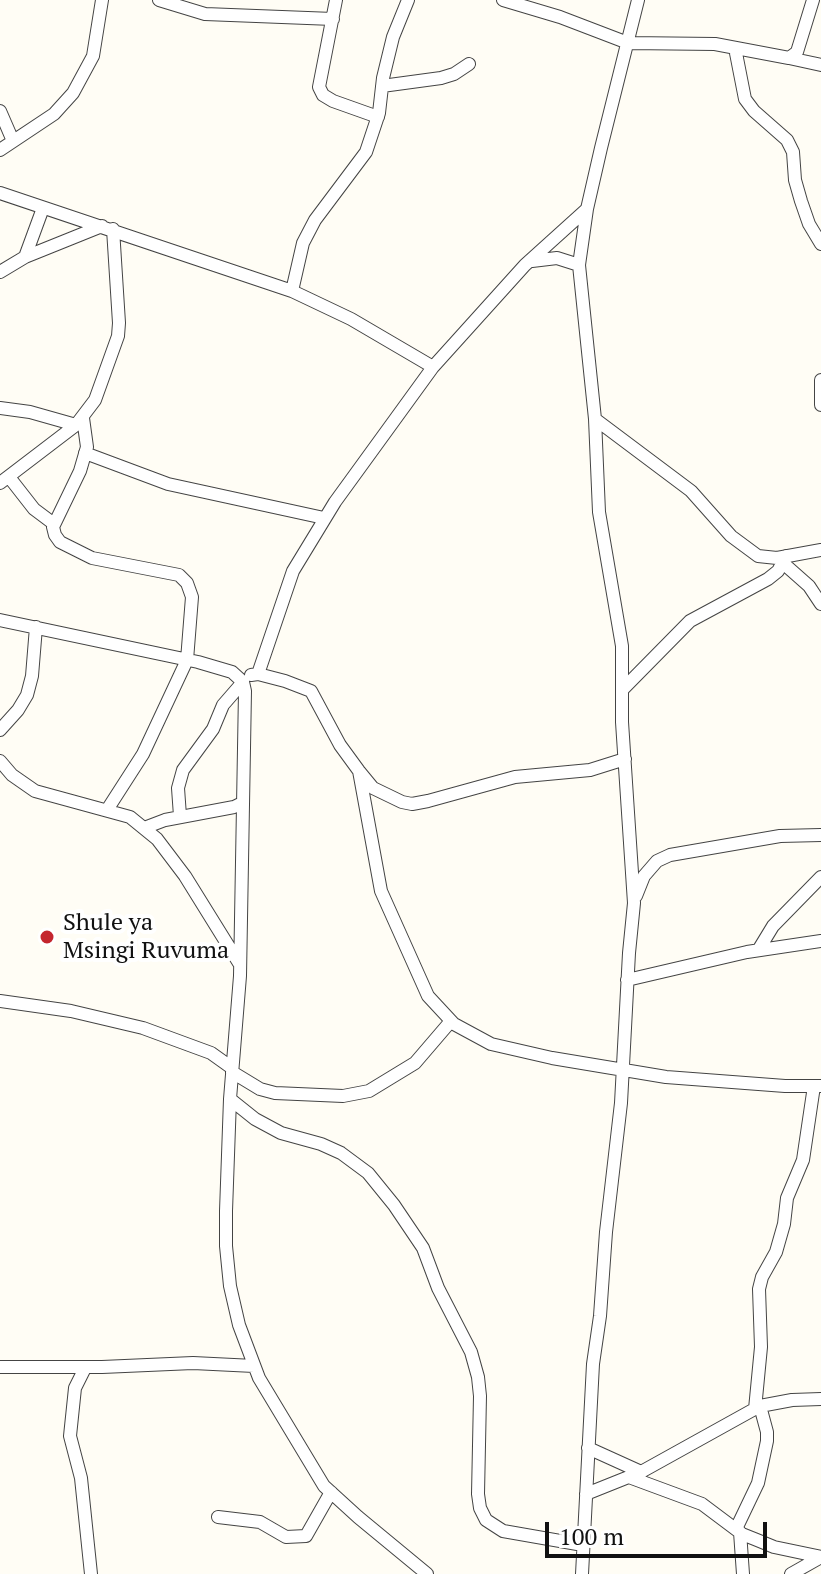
<!DOCTYPE html>
<style>
body{margin:0}
#map{position:relative;width:821px;height:1574px;overflow:hidden;background:#fffdf5;font-family:"PT Serif",serif}
canvas{display:block}
.scale{position:absolute;left:545px;top:1522px;width:222px;height:36px;box-sizing:border-box;border:4px solid #111;border-top:0;padding-left:10px;font-size:24px;line-height:28px;white-space:nowrap;color:#111;-webkit-text-stroke:6px #fff;paint-order:stroke}
</style>
<div id="map">
<canvas width="821" height="1574"></canvas>
<div class="scale">100 m</div>
</div>
<script>
const ctx = document.querySelector('canvas').getContext('2d');
ctx.lineJoin = 'round';
const toPath = rows => new Path2D(rows.map(r => 'M' + r).join(''));
function trace(path, color, width, dash) { ctx.strokeStyle = color; ctx.lineWidth = width; ctx.lineCap = dash ? 'butt' : 'round'; ctx.setLineDash(dash || []); ctx.stroke(path); }
function write(font, color, halo, rows, align = 'center') {
  ctx.font = font + ' "PT Serif",serif'; ctx.lineWidth = 8; ctx.setLineDash([]); ctx.textBaseline = 'middle'; ctx.strokeStyle = halo; ctx.fillStyle = color; for (const [text, x, y, turn = 0] of rows) {
    ctx.save(); ctx.translate(x, y); ctx.rotate((+turn || 0) * Math.PI / 180); ctx.textAlign = isNaN(turn) ? turn : align; if (halo) ctx.strokeText(text, 0, 0); ctx.fillText(text, 0, 0); ctx.restore();
  }
}
const minor = toPath([
 [159,0,205,14,333,19],
 [336,0,319,87,323,95,333,101,378,117],
 [503,0,560,17,628,43,715,44,789,58,797,52,813,0],
 [735,48,745,99,754,111,787,140,793,152,795,180,801,201,809,224,821,244],
 [789,58,821,65],
 [382,86,441,78,454,74,469,64],
 [0,111,13,141],
 [0,150,54,114,73,93,93,56,102,0],
 [0,193,292,291,351,319,433,367],
 [25,257,43,208],
 [532,261,557,258,579,265],
 [0,272,25,257,102,226],
 [292,291,303,243,315,220,366,152,379,113,383,78,393,37,408,0],
 [821,380,821,405],
 [0,408,30,412,76,425],
 [83,418,87,447,80,471,53,527,55,535,60,542,92,558,179,575,187,583,192,597,187,660,143,754,107,810],
 [595,419,691,491,731,536,758,556,777,558,821,550],
 [85,453,168,484,324,518],
 [9,477,34,509,54,524],
 [0,483,76,425,95,400,118,336,119,323,113,229],
 [783,563,809,586,821,604],
 [0,620,198,662,232,672,243,682,245,691,240,976,230,1099,226,1211,226,1246,230,1286,239,1325,259,1378,324,1486,358,1517,427,1574],
 [258,674,293,571,335,502,433,367,525,265,587,209],
 [251,675,258,674,285,681,311,691,340,745,359,771,373,788,402,802,412,804,428,801,515,777,590,770,625,759],
 [623,689,690,621,768,579,778,571,786,556],
 [0,730,18,710,27,695,32,676,36,627],
 [0,761,12,775,35,791,130,817,157,839,185,876,239,963],
 [359,771,381,891,428,996,454,1024,491,1044,552,1058,666,1077,785,1086,821,1086],
 [180,816,178,788,183,770,213,729,223,705,243,682],
 [144,828,165,820,234,807,242,803],
 [636,896,644,876,657,861,670,855,780,836,821,835],
 [759,949,773,926,821,877],
 [627,980,747,952,821,941],
 [0,1001,71,1011,143,1028,211,1053,232,1068],
 [232,1072,260,1089,275,1093,343,1096,369,1091,415,1063,451,1021],
 [230,1099,255,1119,281,1133,321,1144,341,1153,368,1173,394,1205,423,1248,438,1288,471,1352,478,1377,480,1396,478,1494,480,1508,486,1520,503,1531,583,1545],
 [0,1367,102,1367,193,1363,254,1366],
 [85,1368,75,1388,70,1436,81,1478,91,1574],
 [755,1409,761,1347,759,1289,762,1277,776,1252,784,1224,787,1198,803,1160,814,1086],
 [588,1448,641,1472],
 [629,1477,702,1504,742,1534,757,1540,774,1547,821,1557],
 [586,1494,641,1472,760,1406,792,1400,821,1399],
 [218,1517,260,1522,286,1537,306,1536,331,1492],
 [736,1529,758,1483,767,1441,767,1432,760,1406],
 [740,1532,743,1574],
 [582,1574,593,1364,600,1316,606,1232,621,1103,629,953,634,903,622,722,622,646,599,512,595,419,579,265,587,209,601,148,638,0],
 [791,1574,821,1557]
]);
trace(minor, '#444', 14);
trace(minor, '#fff', 12);
for (const [x, y, r, color] of [
 [47,937,8,"#c4262e"]
]) { const dot = new Path2D(); dot.arc(x, y, r, 0, 2 * Math.PI); ctx.fillStyle = color; ctx.fill(dot); trace(dot, '#fff', 3); }
write('24px', '#111', '#fff', [
 ["Shule ya",63,923],
 ["Msingi Ruvuma",63,951]
], 'left');
</script>
